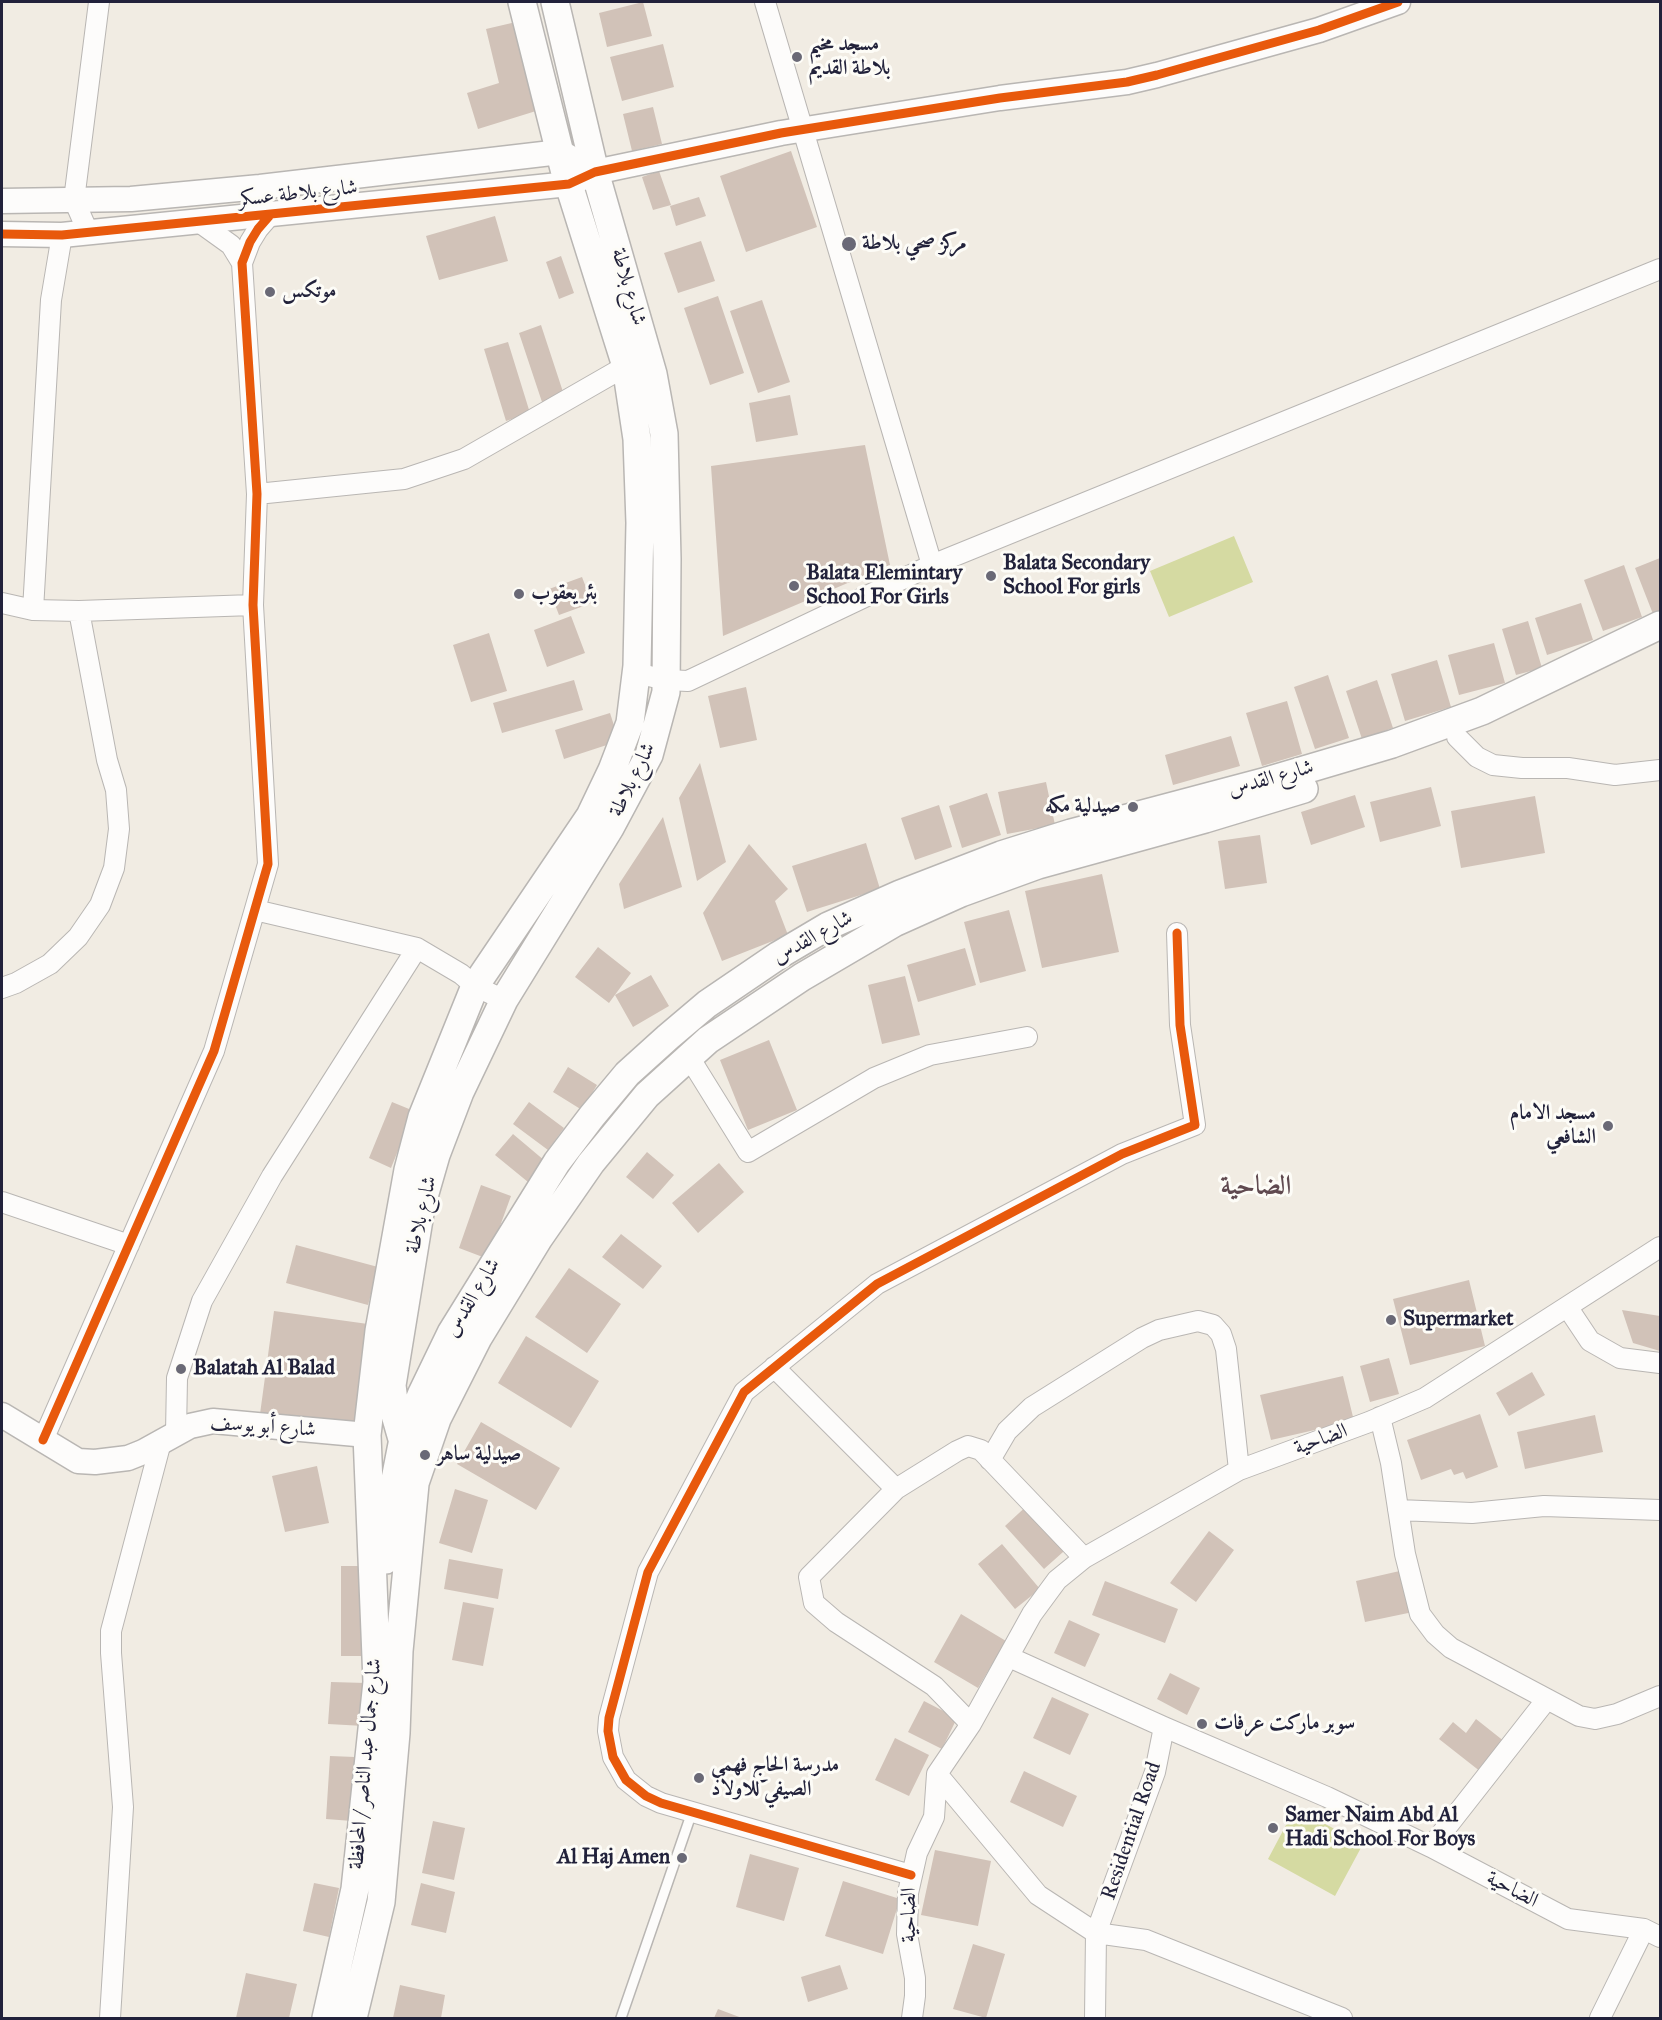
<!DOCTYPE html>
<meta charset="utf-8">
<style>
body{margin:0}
#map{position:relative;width:1662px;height:2020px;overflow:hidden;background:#f1ece3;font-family:"IM FELL Great Primer",serif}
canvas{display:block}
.frame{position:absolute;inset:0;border:3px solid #22223b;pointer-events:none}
</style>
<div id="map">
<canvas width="1662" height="2020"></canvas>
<div class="frame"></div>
</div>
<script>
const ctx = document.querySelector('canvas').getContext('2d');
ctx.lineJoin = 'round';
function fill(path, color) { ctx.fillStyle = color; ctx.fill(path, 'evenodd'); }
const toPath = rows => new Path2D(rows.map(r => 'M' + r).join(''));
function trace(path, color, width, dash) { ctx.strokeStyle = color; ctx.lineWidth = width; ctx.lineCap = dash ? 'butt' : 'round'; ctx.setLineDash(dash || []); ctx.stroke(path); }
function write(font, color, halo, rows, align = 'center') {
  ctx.font = font + ' "IM FELL Great Primer",Amiri,serif'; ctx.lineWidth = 6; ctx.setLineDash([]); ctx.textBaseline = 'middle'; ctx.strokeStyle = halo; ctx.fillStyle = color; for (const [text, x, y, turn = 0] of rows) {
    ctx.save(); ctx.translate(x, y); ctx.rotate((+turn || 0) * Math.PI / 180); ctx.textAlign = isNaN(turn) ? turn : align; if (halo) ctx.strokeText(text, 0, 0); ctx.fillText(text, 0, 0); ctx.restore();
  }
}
fill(toPath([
 [1234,536,1253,582,1169,617,1150,571],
 [1295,1808,1363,1844,1335,1896,1268,1859]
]), '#d5daa2');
fill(toPath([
 [643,2,652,36,607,47,599,13],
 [516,22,536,111,478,129,467,93,499,83,486,29],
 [663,44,674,87,622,101,610,57],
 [653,107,662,144,632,151,623,114],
 [791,151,817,227,746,252,720,176],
 [659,171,671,205,653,210,642,177],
 [699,197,706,216,676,226,670,206],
 [495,216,508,261,439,280,426,236],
 [701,241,715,281,678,293,664,253],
 [561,256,574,293,559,299,546,262],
 [718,296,744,373,710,385,684,308],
 [762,300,790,382,758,393,730,311],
 [541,325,565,398,543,405,519,333],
 [508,342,530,413,506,421,484,349],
 [790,395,798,435,756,442,749,403],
 [865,445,890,565,723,636,711,466],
 [1660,558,1660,611,1653,614,1635,568],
 [1624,565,1642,617,1603,631,1584,580],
 [582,577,592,603,559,615,549,589],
 [1581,603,1593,640,1547,655,1535,618],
 [571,616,585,653,547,667,534,630],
 [1528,621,1542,668,1516,675,1502,629],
 [489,633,507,691,471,702,453,645],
 [1494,643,1505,683,1459,695,1448,655],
 [1437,660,1451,707,1405,721,1391,674],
 [1328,675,1349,738,1315,749,1294,687],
 [574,680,583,710,502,733,493,703],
 [1377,680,1393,728,1362,739,1346,691],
 [746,687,757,740,720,748,708,696],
 [1287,701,1302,754,1262,766,1246,713],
 [610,713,619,741,564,759,555,730],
 [1231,736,1240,766,1173,785,1165,755],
 [700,763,726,862,697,881,679,798],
 [1046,782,1055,825,1007,834,998,792],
 [1431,787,1441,826,1380,842,1370,802],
 [987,793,1001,835,962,848,949,806],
 [1355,795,1365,827,1311,845,1301,812],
 [1535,796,1545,853,1461,868,1451,811],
 [939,805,952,847,915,860,901,818],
 [663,817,682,887,624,909,619,884],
 [1260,835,1267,883,1225,889,1218,841],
 [866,843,880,889,807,912,792,866],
 [749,844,788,889,775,901,788,935,722,961,703,913],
 [1102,874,1119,952,1042,968,1025,891],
 [1009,910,1026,971,980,983,964,922],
 [598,947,631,973,609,1003,575,977],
 [965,948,976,985,918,1002,907,965],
 [651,975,669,1006,633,1027,615,995],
 [905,976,920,1035,882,1044,868,985],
 [769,1040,797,1110,748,1130,720,1060],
 [568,1067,597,1085,582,1110,553,1092],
 [392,1102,414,1111,391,1168,369,1158],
 [529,1102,564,1128,548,1150,513,1124],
 [513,1134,545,1161,528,1182,495,1155],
 [647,1152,674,1175,653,1199,626,1177],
 [719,1163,744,1192,698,1233,672,1203],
 [481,1185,511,1196,488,1259,459,1248],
 [621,1234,662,1266,643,1289,602,1257],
 [296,1245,378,1267,368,1305,286,1283],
 [569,1268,621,1304,587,1353,535,1317],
 [1469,1280,1485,1346,1410,1365,1393,1299],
 [1622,1310,1660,1316,1660,1351,1633,1343],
 [274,1311,368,1324,354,1427,260,1414],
 [526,1336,599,1381,571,1428,498,1383],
 [1389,1358,1399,1394,1370,1402,1360,1366],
 [1532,1372,1545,1395,1509,1416,1496,1393],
 [1343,1376,1354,1421,1271,1440,1260,1395],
 [1480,1414,1498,1467,1466,1479,1463,1472,1454,1475,1451,1469,1421,1480,1407,1440],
 [1595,1415,1603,1452,1525,1469,1517,1432],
 [481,1422,560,1468,536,1510,457,1464],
 [317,1466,329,1523,285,1532,272,1476],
 [455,1489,488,1500,472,1553,439,1543],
 [1032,1501,1072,1544,1044,1569,1005,1526],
 [1209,1531,1234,1550,1196,1602,1170,1583],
 [1002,1544,1040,1589,1015,1609,978,1564],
 [449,1559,503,1569,498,1599,444,1589],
 [341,1566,371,1566,371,1656,341,1656],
 [1404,1570,1413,1612,1365,1622,1356,1581],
 [1105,1581,1178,1609,1165,1643,1092,1615],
 [463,1602,494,1608,483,1666,452,1660],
 [961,1614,1006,1641,978,1688,934,1662],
 [1069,1620,1100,1634,1085,1667,1054,1653],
 [1170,1673,1200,1688,1187,1715,1157,1699],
 [331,1682,366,1683,364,1726,328,1724],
 [1052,1697,1089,1714,1070,1755,1033,1738],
 [924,1701,957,1718,942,1749,908,1732],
 [1476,1719,1505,1742,1481,1772,1439,1739,1453,1722,1466,1733],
 [895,1738,929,1755,909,1796,875,1780],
 [330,1756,355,1757,352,1821,326,1819],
 [1024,1771,1077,1796,1063,1827,1010,1802],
 [433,1821,465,1828,454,1880,422,1873],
 [935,1850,991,1861,978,1926,921,1915],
 [750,1854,799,1868,784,1921,736,1907],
 [843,1881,900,1899,883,1954,825,1936],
 [314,1883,339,1888,329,1937,303,1931],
 [421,1883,455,1892,446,1933,411,1925],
 [973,1944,1005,1954,986,2018,953,2009],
 [840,1965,848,1989,808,2002,801,1977],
 [246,1973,297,1984,289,2018,236,2018],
 [400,1985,445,1995,441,2018,393,2018],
 [718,2009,742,2018,714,2018]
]), '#d1c2b8');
const service = toPath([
 [621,2018,692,1812]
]);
const minor = toPath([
 [765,2,932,565],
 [199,222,231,245,242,263],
 [88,232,74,200,99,2],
 [257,494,404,479,464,459,626,366],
 [2,603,33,610,79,611,253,605],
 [33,610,51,300,62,235],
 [636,673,666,680,688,681,932,565,1660,269],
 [1457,737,1477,757,1493,765,1522,768,1568,768,1615,775,1660,770],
 [255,910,417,948,461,974,475,986,504,1000],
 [2,988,16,983,50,964,78,937,100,905,114,868,119,829,116,790,107,760,79,611],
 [689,1057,748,1152,874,1078,930,1055,1027,1037],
 [2,1202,129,1245],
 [1568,1308,1590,1341,1620,1358,1660,1363],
 [774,1367,896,1489],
 [1380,1417,1391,1463,1405,1554,1420,1614,1435,1634,1451,1648,1579,1716,1595,1719,1617,1714,1660,1696],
 [176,1433,177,1378,202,1301,272,1176,417,948],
 [43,1440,214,1051,268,864,253,605,257,494,242,263,250,242,258,229,271,214],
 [990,1460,1007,1431,1032,1407,1142,1338,1159,1330,1198,1321,1213,1325,1221,1334,1226,1349,1239,1470],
 [1398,1510,1472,1513,1544,1506,1660,1510],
 [1009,1657,1164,1727,1327,1797,1431,1847,1568,1919,1644,1929,1660,1937],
 [971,1724,934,1686,836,1622,814,1603,809,1577,896,1489,957,1451,968,1446,981,1450,1084,1558],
 [937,1774,1038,1895,1096,1933,1146,1940,1342,2018],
 [1431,1847,1547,1699],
 [911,1875,661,1803,646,1796,626,1780,613,1757,608,1731,609,1718,648,1572,744,1392,877,1284,1122,1154,1195,1125,1180,1025,1177,933],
 [110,2018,123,1807,111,1653,111,1631,161,1442],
 [912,2018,915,1996,915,1978,907,1934,908,1893,917,1853,934,1817,937,1774,971,1724,1032,1614,1057,1580,1084,1558,1239,1470,1369,1422,1425,1398,1660,1247],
 [1095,2018,1096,1933,1155,1772,1164,1727],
 [1600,2018,1644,1929]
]);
const tertiary = toPath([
 [2,201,131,199,260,187,560,152,595,172],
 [2,234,62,235,569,184,595,172,781,133,1000,98,1127,82,1157,75,1319,30,1398,2],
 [2,1415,78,1461,95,1462,128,1458,143,1452,190,1426,213,1421,367,1435]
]);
const secondary = toPath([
 [415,1483,437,1419,478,1338,539,1238,591,1163,647,1095,708,1040,802,977,894,923,961,893,1038,865,1205,819,1304,789],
 [386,1560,391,1500,403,1439,422,1393,451,1333,557,1162,592,1116,627,1074,668,1037,707,1004,779,955,828,926,900,894,1001,855,1071,833,1267,781,1392,744,1482,711,1660,625],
 [326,2018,355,1889,377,1682,367,1435,379,1331,408,1170,422,1117,475,986,590,816,612,770,630,723,637,666,640,523,637,439,626,366,564,169,522,2],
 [353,2018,381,1902,396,1733,399,1651,415,1484,396,1418,392,1385,421,1207,436,1155,460,1092,504,1000,610,828,649,755,666,692,667,559,664,434,653,374,595,172,555,2]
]);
trace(service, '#b9b6b3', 12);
trace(minor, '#b9b6b3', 22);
trace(tertiary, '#b9b6b3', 27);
trace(secondary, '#b9b6b3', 30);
trace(service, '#fdfcfb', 9);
trace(minor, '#fdfcfb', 20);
trace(tertiary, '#fdfcfb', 24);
trace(secondary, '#fdfcfb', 27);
trace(toPath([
 [2,234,62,235,569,184,595,172,781,133,1000,98,1127,82,1157,75,1319,30,1398,2],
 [43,1440,214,1051,268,864,253,605,257,494,242,263,250,242,258,229,271,214],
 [911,1875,661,1803,646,1796,626,1780,613,1757,608,1731,609,1718,648,1572,744,1392,877,1284,1122,1154,1195,1125,1180,1025,1177,933]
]), '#e8590c', 9);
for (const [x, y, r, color] of [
 [797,57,6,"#6a6976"],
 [849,244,8,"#6a6976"],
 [270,292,6,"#6a6976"],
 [991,576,6,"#6a6976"],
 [794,586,6,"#6a6976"],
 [519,594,6,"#6a6976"],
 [1133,807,6,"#6a6976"],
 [1608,1126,6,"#6a6976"],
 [1391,1320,6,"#6a6976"],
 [181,1369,6,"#6a6976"],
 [425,1455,6,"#6a6976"],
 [1202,1724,6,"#6a6976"],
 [699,1778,6,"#6a6976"],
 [1273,1828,6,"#6a6976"],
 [682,1858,6,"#6a6976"]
]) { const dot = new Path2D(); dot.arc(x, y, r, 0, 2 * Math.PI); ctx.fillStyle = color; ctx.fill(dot); trace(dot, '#fdfcf7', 2); }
write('bold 21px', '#22223b', '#fdfcf7', [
 ["مسجد مخيم",809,45],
 ["بلاطة القديم",809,69],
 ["مركز صحي بلاطة",862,244],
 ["موتكس",282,292],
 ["Balata Secondary",1003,564],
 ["School For girls",1003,588],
 ["Balata Elemintary",806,574],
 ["School For Girls",806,598],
 ["بئر يعقوب",531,594],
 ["صيدلية مكه",1121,807,"right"],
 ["مسجد الامام",1596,1114,"right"],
 ["الشافعي",1596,1138,"right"],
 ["Supermarket",1403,1320],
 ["Balatah Al Balad",193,1369],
 ["صيدلية ساهر",437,1455],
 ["سوبر ماركت عرفات",1214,1724],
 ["مدرسة الحاج فهمي",711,1766],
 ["الصيفي للاولاد",711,1790],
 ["Samer Naim Abd Al",1285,1816],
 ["Hadi School For Boys",1285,1840],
 ["Al Haj Amen",670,1858,"right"]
], 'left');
write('21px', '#22223b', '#fdfcf7', [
 ["شارع بلاطة عسكر",298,194,-6],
 ["شارع بلاطة",628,287,74],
 ["شارع القدس",1271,779,-16],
 ["شارع بلاطة",633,780,-64],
 ["شارع القدس",813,938,-29],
 ["شارع بلاطة",422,1215,-77],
 ["شارع القدس",473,1298,-59],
 ["شارع أبو يوسف",263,1427,4],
 ["الضاحية",1321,1440,-20],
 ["شارع جمال عبد الناصر / المحافظة",366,1764,-85],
 ["Residential Road",1132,1831,-71],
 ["الضاحية",1512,1890,28],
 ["الضاحية",910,1915,-90]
]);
write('bold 27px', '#604a50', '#fdfcf7', [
 ["الضاحية",1256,1187]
]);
</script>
